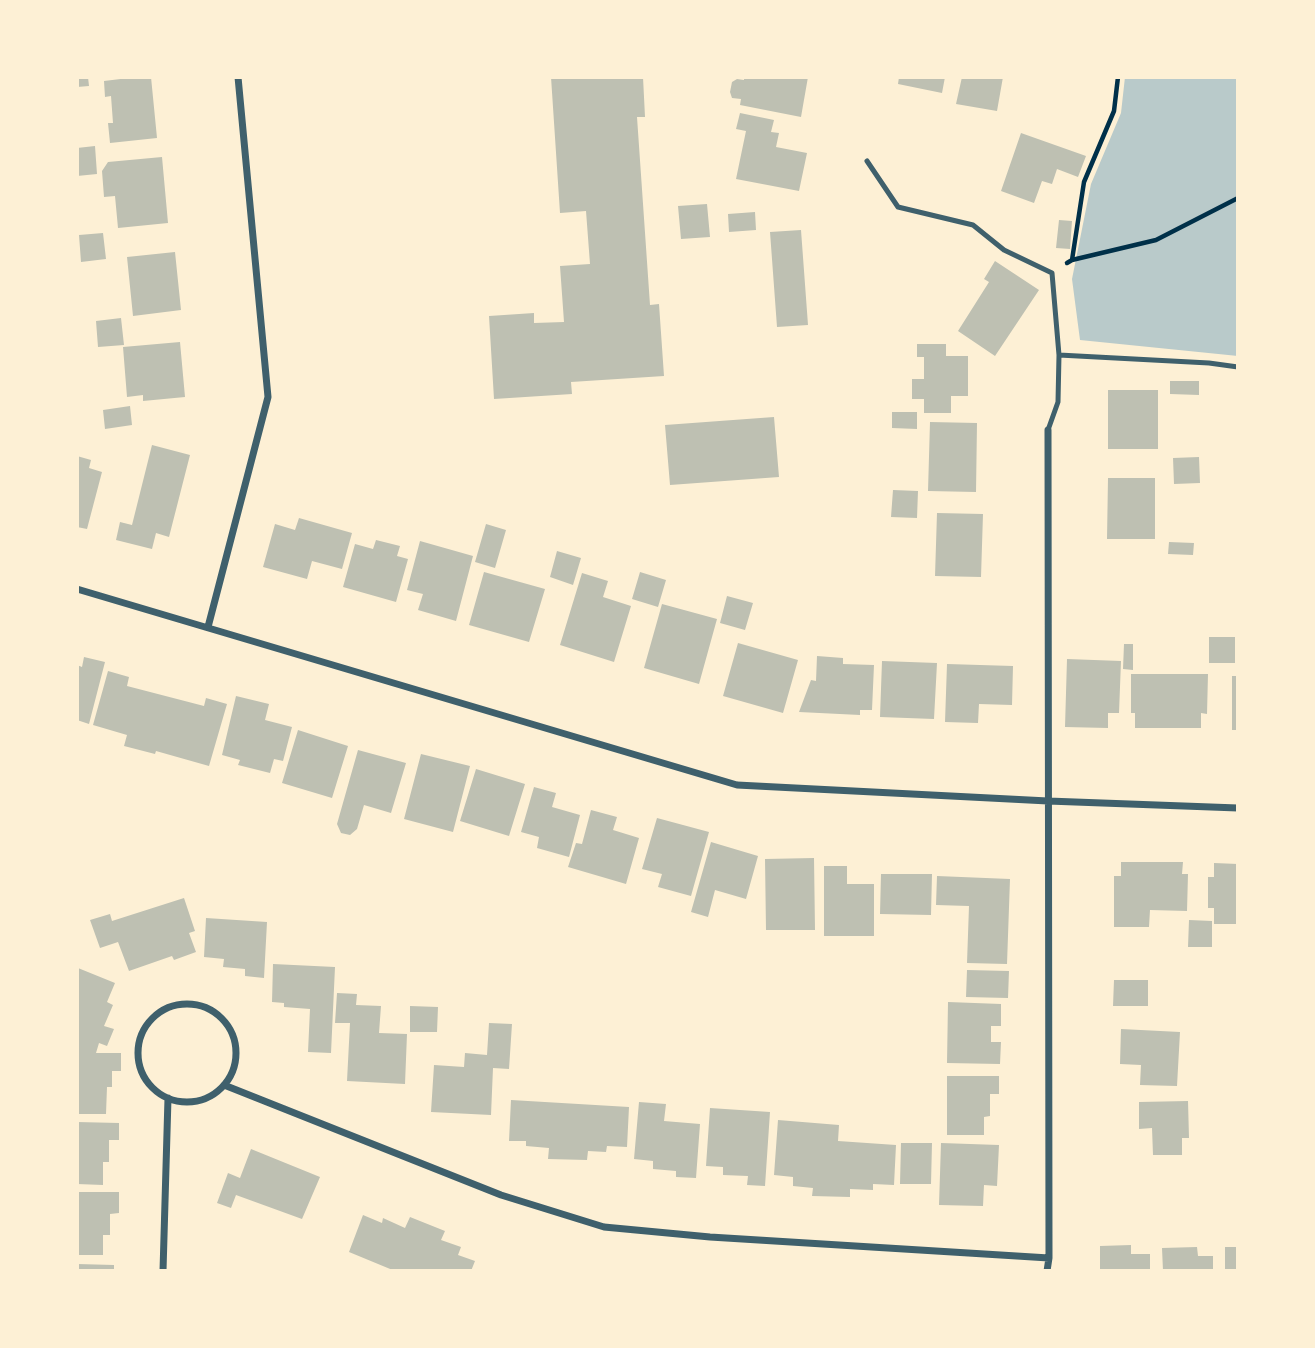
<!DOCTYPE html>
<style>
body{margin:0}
#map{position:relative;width:1315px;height:1348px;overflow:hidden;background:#fdf0d5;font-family:Helvetica,sans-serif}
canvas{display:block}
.frame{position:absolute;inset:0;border:79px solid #fdf0d5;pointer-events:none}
</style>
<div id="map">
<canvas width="1315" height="1348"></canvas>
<div class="frame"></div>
</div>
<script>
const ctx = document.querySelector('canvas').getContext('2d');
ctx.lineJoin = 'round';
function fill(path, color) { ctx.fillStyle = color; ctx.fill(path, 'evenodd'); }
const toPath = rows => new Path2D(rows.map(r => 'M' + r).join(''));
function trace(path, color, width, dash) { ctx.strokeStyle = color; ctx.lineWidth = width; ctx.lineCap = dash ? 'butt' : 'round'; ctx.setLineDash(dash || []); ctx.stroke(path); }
fill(toPath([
 [1125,77,1238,77,1238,356,1080,340,1072,279,1091,184,1121,113]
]), '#b9caca');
fill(toPath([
 [77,77,88,77,89,86,77,87],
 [137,77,151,77,157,138,110,143,108,123,113,123,111,96,105,97,104,81],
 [551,77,643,77,645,117,637,117,650,305,659,304,664,376,571,382,572,394,494,399,489,316,534,313,534,323,564,322,560,266,590,264,586,211,560,213],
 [744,77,808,77,801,117,740,105,741,99,732,98,730,92,732,82,737,79,744,80],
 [899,77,945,77,942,93,898,84],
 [962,77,1003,77,997,111,956,104],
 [740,113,774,120,771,132,779,133,776,147,807,153,799,191,736,179,746,131,736,129],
 [1021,133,1086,156,1078,177,1057,169,1052,184,1042,181,1034,203,1001,191],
 [95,146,97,174,77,176,77,148],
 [162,157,168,223,118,228,115,196,104,197,102,171,108,162],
 [707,204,710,237,681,239,678,206],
 [755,212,756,230,729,232,728,214],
 [1059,220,1072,221,1070,249,1056,248],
 [801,230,808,325,777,327,770,232],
 [103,233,106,259,81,262,79,235],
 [175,252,181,310,133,316,127,257],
 [995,261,1039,290,995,356,958,331,989,282,984,279],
 [121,318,124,345,98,347,96,321],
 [180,342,185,397,143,401,143,395,127,397,123,347],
 [917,344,946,344,946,356,968,356,968,396,951,396,951,413,924,413,924,399,912,399,912,379,924,379,924,357,917,357],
 [1170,381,1199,381,1199,395,1170,394],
 [1108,390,1158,390,1158,449,1108,449],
 [130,406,132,425,105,429,103,410],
 [892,412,917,412,917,429,892,428],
 [774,417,779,477,670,485,665,425],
 [930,422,977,423,976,492,928,491],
 [152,445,190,455,169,537,156,533,152,549,116,540,120,522,132,525],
 [77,456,91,460,89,468,102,472,87,529,77,527],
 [1199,457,1200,483,1174,484,1173,458],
 [1108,478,1155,478,1155,539,1107,539],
 [893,490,918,491,917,518,891,517],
 [937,513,983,514,981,577,935,576],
 [299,518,352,533,342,569,312,561,307,579,263,567,275,524,295,530],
 [486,524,506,530,495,568,475,562],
 [376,540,400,546,397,556,408,559,396,602,343,587,355,544,373,549],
 [420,541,473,556,456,621,418,610,423,594,407,590],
 [1169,542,1194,543,1193,555,1168,554],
 [557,551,581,558,573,585,550,577],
 [484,572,545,589,529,642,469,625],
 [640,572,666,580,658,607,632,599],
 [582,573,608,581,603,597,631,606,614,662,560,645],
 [727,596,753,603,745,630,720,623],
 [662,604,717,619,699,684,644,668],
 [1209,637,1235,637,1235,663,1209,663],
 [738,643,798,660,783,713,723,696],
 [1124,644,1133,644,1133,670,1123,669],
 [817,656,843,658,843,664,874,665,872,710,860,710,860,715,799,712,811,680,816,681],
 [84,657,105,662,89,724,77,720,77,665,82,667],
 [1067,659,1121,661,1119,713,1108,713,1108,728,1065,727],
 [882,661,937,663,934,719,880,717],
 [947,664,1013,666,1012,705,979,704,978,723,945,722],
 [108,671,129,677,127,686,204,706,206,698,227,704,209,766,156,751,155,754,124,746,127,735,93,725],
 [1131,674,1208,674,1207,714,1201,713,1201,728,1135,728,1135,713,1131,713],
 [1232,676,1238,676,1238,730,1232,730],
 [236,696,269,704,265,720,292,727,283,761,274,759,270,773,238,765,240,760,222,755],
 [298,730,348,746,332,798,282,783],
 [358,750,406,763,391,813,364,805,357,829,350,835,341,833,337,824],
 [421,754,470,766,453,832,404,819],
 [476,769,525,784,509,836,460,821],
 [534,787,556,793,552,807,580,815,569,857,537,848,539,837,521,832],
 [591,810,617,817,613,830,639,838,626,884,568,867,576,843,582,844],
 [657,818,709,832,691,896,658,887,662,874,642,869],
 [711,842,758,856,746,899,715,890,708,917,691,912],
 [814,858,815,930,766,930,765,859],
 [1121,862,1183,862,1182,874,1188,874,1187,911,1150,910,1149,927,1114,927,1114,876,1121,876],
 [1214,863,1238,864,1238,924,1214,924,1214,908,1208,908,1208,877,1214,877],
 [824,866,847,866,847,884,874,884,874,936,824,936],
 [881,874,932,874,931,915,880,914],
 [937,876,1010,879,1007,964,967,963,969,906,936,905],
 [184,898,195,931,189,933,196,952,174,960,172,956,129,971,118,942,100,948,90,920,110,914,112,921],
 [206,918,267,922,264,978,245,976,245,969,223,967,224,959,204,957],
 [1189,920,1212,921,1212,947,1188,947],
 [273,964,335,967,331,1053,308,1052,310,1009,284,1007,284,1003,272,1002],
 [78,968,115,983,107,1002,113,1005,104,1026,114,1029,107,1046,99,1043,96,1053,121,1053,121,1071,112,1071,112,1087,107,1087,106,1114,77,1114],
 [967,970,1009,971,1008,998,966,997],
 [1114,980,1148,980,1148,1006,1113,1006],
 [337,993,357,994,356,1005,381,1006,379,1033,407,1034,405,1084,347,1081,350,1023,335,1023],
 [948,1002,1001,1004,1001,1026,991,1026,991,1042,1001,1042,1000,1064,947,1063],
 [410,1006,438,1007,437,1032,410,1032],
 [489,1023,512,1024,509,1069,493,1068,491,1115,431,1112,434,1065,464,1067,465,1053,487,1055],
 [1121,1029,1180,1032,1177,1086,1140,1085,1141,1065,1120,1064],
 [947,1076,999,1076,999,1094,990,1094,990,1116,984,1117,984,1135,947,1135],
 [511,1100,629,1107,627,1147,607,1146,606,1152,588,1151,587,1160,548,1159,549,1148,526,1146,526,1141,509,1141],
 [1188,1101,1189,1138,1182,1138,1182,1155,1153,1155,1152,1128,1139,1129,1139,1102],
 [639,1102,666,1104,664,1121,700,1124,696,1178,676,1177,676,1171,653,1169,653,1161,634,1159],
 [710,1108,770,1112,765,1186,747,1185,748,1176,723,1175,723,1167,706,1166],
 [778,1120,839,1125,838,1141,896,1145,894,1185,873,1184,873,1190,850,1189,850,1197,812,1196,813,1188,793,1186,793,1177,774,1175],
 [77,1122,119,1123,119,1140,109,1140,109,1162,103,1162,103,1185,77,1184],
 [901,1143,932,1143,931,1184,900,1184],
 [941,1143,999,1145,997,1186,984,1185,983,1206,939,1205],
 [251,1149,320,1177,302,1219,236,1195,231,1208,217,1203,228,1173,240,1178],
 [77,1192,119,1192,119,1213,110,1214,110,1235,103,1235,103,1255,77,1255],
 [363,1215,382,1223,383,1218,405,1228,410,1217,445,1231,441,1240,461,1247,458,1255,475,1261,471,1271,395,1271,349,1252],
 [1131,1245,1131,1254,1150,1254,1150,1271,1100,1271,1100,1246],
 [1197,1247,1198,1256,1213,1256,1213,1271,1163,1271,1162,1248],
 [1225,1247,1238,1247,1238,1271,1225,1271],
 [77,1264,114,1265,114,1271,77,1271]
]), '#bec0b2');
trace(toPath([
 [1072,260,1156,240,1238,198],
 [1067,263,1072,260,1084,182,1114,111,1118,77]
]), '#003049', 4.5);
trace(toPath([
 [867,161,898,207,973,225,1004,250,1052,273,1059,355,1058,402,1048,430],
 [1059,355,1209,363,1238,367]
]), '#3f606c', 5);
trace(toPath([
 [77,589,737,785,1048,801,1238,808],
 [208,627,268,397,238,77],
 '138 1053a49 49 0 1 1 98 0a49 49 0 1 1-98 0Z',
 [224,1085,501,1195,604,1227,710,1237,1049,1258],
 [163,1271,168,1098],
 [1047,1271,1049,1258,1048,430]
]), '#3f606c', 7);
</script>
